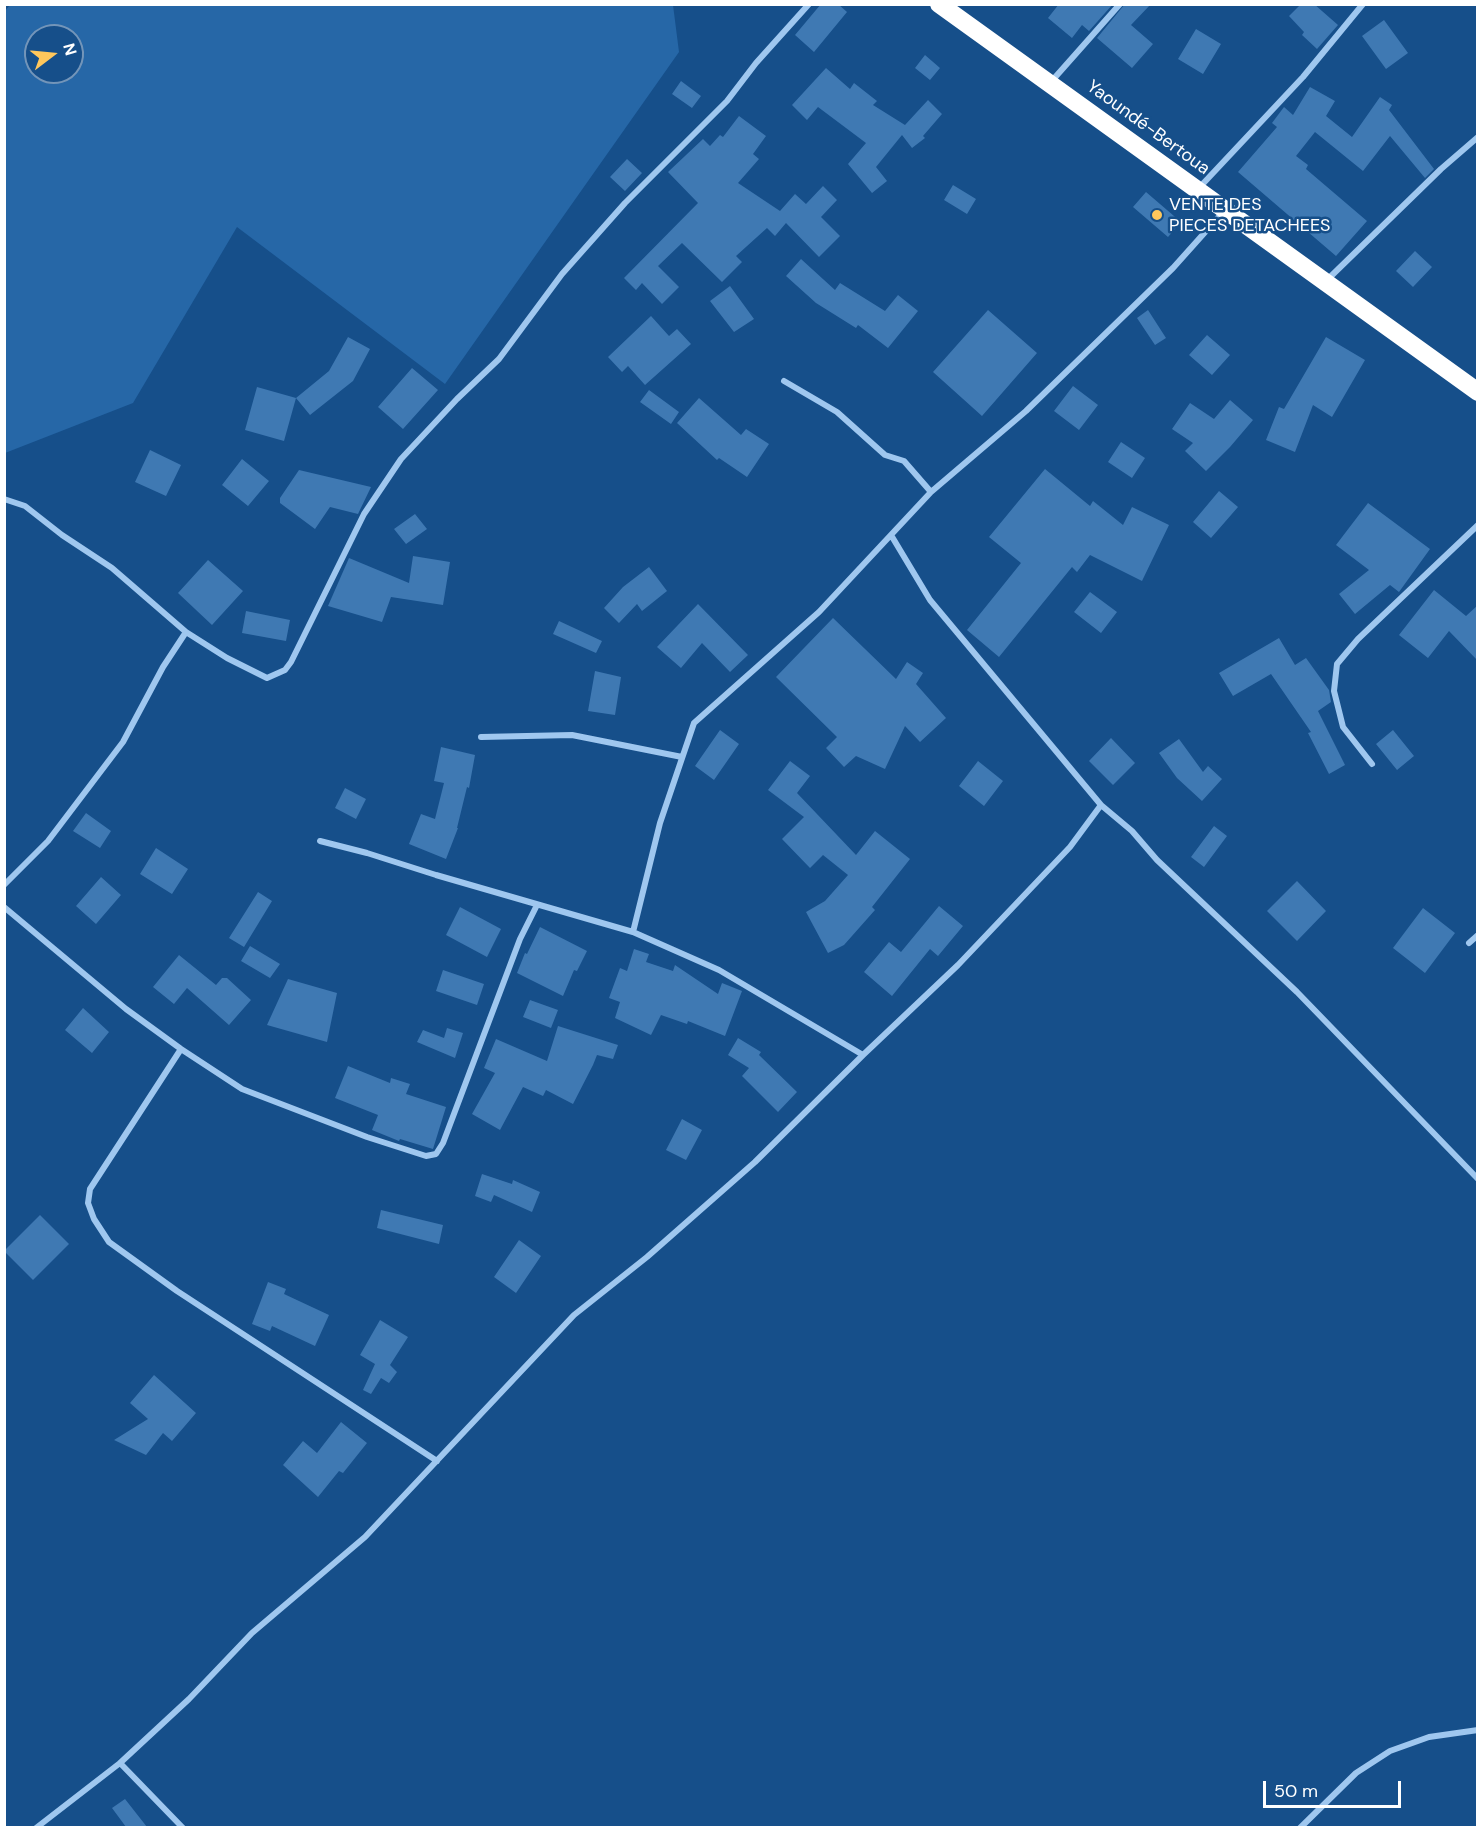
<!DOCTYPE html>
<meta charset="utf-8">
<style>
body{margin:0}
#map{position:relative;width:1482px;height:1832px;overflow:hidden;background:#164f8a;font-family:"DM Sans",sans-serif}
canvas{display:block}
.frame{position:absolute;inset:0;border:6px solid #fff;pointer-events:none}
.north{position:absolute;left:24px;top:24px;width:60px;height:60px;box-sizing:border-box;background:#164f8a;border:2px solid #7395b9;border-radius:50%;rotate:74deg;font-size:16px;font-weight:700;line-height:24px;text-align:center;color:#fff}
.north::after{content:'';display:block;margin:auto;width:21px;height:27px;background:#ffc75c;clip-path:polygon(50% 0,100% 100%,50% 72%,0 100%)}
.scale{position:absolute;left:1263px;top:1781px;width:138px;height:27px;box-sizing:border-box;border:3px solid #fff;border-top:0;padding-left:8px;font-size:18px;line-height:21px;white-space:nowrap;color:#fff;-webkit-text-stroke:4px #164f8a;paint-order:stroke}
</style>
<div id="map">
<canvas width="1482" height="1832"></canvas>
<div class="frame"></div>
<div class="north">N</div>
<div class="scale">50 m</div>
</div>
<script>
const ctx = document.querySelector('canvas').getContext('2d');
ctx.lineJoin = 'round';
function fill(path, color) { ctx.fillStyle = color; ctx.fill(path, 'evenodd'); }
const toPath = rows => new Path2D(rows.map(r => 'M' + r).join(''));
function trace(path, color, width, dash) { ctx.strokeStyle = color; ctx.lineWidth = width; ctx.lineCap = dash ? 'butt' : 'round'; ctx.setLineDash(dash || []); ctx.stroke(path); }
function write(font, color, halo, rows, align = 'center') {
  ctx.font = font + ' "DM Sans",sans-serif'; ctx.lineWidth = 5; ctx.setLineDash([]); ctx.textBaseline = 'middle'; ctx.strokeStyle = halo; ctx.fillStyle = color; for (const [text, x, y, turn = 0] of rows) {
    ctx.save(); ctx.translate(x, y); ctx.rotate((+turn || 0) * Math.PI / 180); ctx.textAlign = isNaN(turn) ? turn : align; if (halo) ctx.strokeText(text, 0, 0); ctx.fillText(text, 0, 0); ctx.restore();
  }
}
fill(toPath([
 [11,4,673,5,679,52,445,384,237,227,133,403,5,453,4,12],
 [36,36,72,36,72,72,36,72]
]), '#2667a7');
fill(toPath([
 [821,4,838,4,847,12,814,52,795,35],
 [1059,4,1113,4,1089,31,1082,25,1072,38,1048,18],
 [1125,4,1151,4,1131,25,1153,44,1132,68,1097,38],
 [1301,4,1314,4,1338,25,1317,49,1302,35,1304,32,1289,16],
 [1384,20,1408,53,1386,69,1362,36],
 [1196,29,1221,44,1203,74,1178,59],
 [925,55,940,68,930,80,915,68],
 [826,68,850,89,854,83,877,101,873,105,905,125,928,100,942,114,923,136,925,138,912,148,902,135,876,167,887,181,872,193,848,164,866,143,818,107,807,120,792,105],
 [681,81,701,96,692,108,672,94],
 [1310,87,1335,101,1326,116,1352,137,1380,97,1392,105,1389,110,1434,169,1425,178,1390,136,1363,171,1315,132,1296,156,1308,165,1306,169,1367,221,1336,256,1238,172,1277,127,1272,123,1284,107,1293,115],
 [739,116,766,136,753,154,759,159,738,183,780,211,795,194,806,204,823,186,837,200,821,217,840,236,819,257,786,223,775,236,767,228,736,256,742,262,722,282,682,243,658,266,679,287,662,304,642,283,636,290,624,278,698,203,668,172,703,139,710,146,720,135,723,137],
 [627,159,642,173,625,191,610,177],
 [953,185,976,199,967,214,944,200],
 [1146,192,1181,222,1168,237,1133,207],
 [1415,251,1432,267,1413,287,1396,271],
 [801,259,835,290,840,283,885,311,898,295,918,311,888,348,858,325,856,328,816,303,786,276],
 [730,286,754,319,734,332,710,301],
 [988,310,1037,353,982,416,933,372],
 [1148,310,1166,338,1155,345,1137,318],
 [651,316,669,336,677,329,691,344,645,385,628,366,622,372,608,357],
 [1207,335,1230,355,1212,375,1189,355],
 [348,337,370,349,353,381,310,415,296,398,329,371],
 [1326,337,1365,360,1332,417,1313,405,1295,452,1266,440,1279,407,1284,409],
 [412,368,438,390,403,429,378,407],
 [1073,386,1098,405,1079,430,1054,411],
 [257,387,296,398,284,441,245,430],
 [649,390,679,412,671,424,640,402],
 [699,398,741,435,746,429,769,444,747,477,719,458,717,460,677,423],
 [1230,400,1253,420,1230,447,1206,471,1185,451,1193,443,1172,429,1190,403,1214,419],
 [1121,442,1145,458,1132,478,1108,462],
 [150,450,181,465,166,496,135,482],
 [242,459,269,481,248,506,222,485],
 [1045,469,1090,506,1093,501,1123,525,1132,507,1169,525,1142,581,1090,555,1077,572,1072,567,999,657,967,630,1021,563,989,537],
 [299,470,371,487,358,514,330,507,315,529,280,503,280,498],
 [1219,491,1238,507,1211,538,1193,522],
 [1368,503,1430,549,1399,592,1390,585,1355,614,1339,594,1369,570,1336,545],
 [415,514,427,529,406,544,394,529],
 [413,556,450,562,443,605,391,597,382,622,328,606,349,558,409,583],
 [208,560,243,591,212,625,178,593],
 [649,567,667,591,642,611,637,604,619,623,604,608,623,587],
 [1434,590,1466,616,1478,605,1478,661,1449,631,1428,658,1399,635],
 [1090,592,1117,612,1101,633,1074,612],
 [698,604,748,655,730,672,702,643,681,668,657,647],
 [246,611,290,620,286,641,242,633],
 [833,618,896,679,907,662,923,673,916,684,946,718,920,742,905,726,885,769,856,756,844,767,826,748,837,737,776,677],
 [559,621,602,641,596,653,553,634],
 [1279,638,1295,665,1306,658,1329,690,1331,702,1318,711,1345,765,1329,774,1308,733,1311,732,1271,674,1233,696,1219,673],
 [595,671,621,677,615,715,588,711],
 [720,730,739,744,714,780,695,766],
 [1393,730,1414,756,1397,770,1376,744],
 [1111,738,1135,763,1113,785,1089,761],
 [1179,739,1203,772,1208,766,1222,779,1202,801,1177,778,1159,753],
 [441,747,475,755,469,788,467,787,457,828,458,828,446,859,409,844,421,814,435,819,444,783,434,781],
 [790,761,810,776,797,793,856,855,875,831,910,859,872,907,875,910,844,945,828,953,806,912,825,901,848,875,823,855,810,868,782,839,804,817,768,790],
 [978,761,1003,781,984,806,959,786],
 [345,788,366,799,356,819,335,808],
 [86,813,111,831,100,848,73,831],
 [1214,826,1227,836,1204,867,1191,857],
 [156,848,188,869,172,894,140,874],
 [101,877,121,895,96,924,76,906],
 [1297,881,1326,911,1297,941,1267,911],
 [258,892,272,901,244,947,229,938],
 [939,906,963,926,938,956,930,949,892,996,864,972,889,942,901,952],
 [460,907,501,929,487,957,446,935],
 [1423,908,1455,933,1425,973,1393,948],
 [540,927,587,951,577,971,574,970,563,996,517,973,525,953,527,954],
 [250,946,280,964,270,978,241,961],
 [634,949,649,954,646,962,673,971,675,965,718,994,722,983,742,991,725,1036,688,1021,687,1024,661,1015,651,1035,615,1018,620,1002,609,998,620,968,627,971],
 [179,955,216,985,222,978,227,978,251,1000,229,1025,187,988,174,1004,153,987],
 [443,970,484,984,477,1005,436,991],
 [288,979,337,993,327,1042,267,1025],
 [530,1000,558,1010,551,1028,523,1017],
 [83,1008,109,1032,92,1053,65,1030],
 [558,1026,618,1045,613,1059,597,1055,593,1065,573,1104,546,1090,543,1096,523,1087,500,1130,472,1114,495,1073,484,1068,496,1039,547,1061],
 [447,1028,463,1033,455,1058,417,1042,423,1030,444,1038],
 [738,1038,761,1052,759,1055,797,1092,778,1112,742,1076,749,1068,728,1055],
 [348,1066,390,1083,391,1078,410,1084,406,1094,446,1107,433,1149,400,1139,399,1141,372,1130,378,1115,335,1098],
 [682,1119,702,1130,686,1160,666,1150],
 [482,1174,512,1184,513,1180,540,1192,532,1212,494,1195,491,1202,475,1196],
 [381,1210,443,1225,439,1244,377,1228],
 [40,1215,69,1244,33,1280,4,1251],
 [519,1240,541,1256,516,1293,494,1277],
 [268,1282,286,1289,284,1294,329,1315,315,1346,272,1326,270,1331,252,1324],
 [380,1320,408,1337,390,1365,397,1372,389,1383,381,1378,371,1394,363,1390,375,1364,360,1355],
 [154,1375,196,1413,172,1441,163,1433,146,1455,114,1440,148,1419,130,1403],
 [341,1422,367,1443,343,1473,339,1471,318,1497,283,1465,303,1441,317,1453],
 [125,1799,147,1827,126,1827,112,1808]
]), '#3f79b3');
trace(toPath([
 [1050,83,1120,4],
 [1198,189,1303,77,1363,4],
 [1326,281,1441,169,1478,137],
 [784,381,837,412,885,455,904,461,931,492],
 [4,499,25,506,62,535,112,568,186,632,227,658,267,678,285,670,291,662,364,514,401,459,457,399,499,359,562,274,625,203,727,101,756,63,809,4],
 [481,737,572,735,682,757],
 [1372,764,1343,727,1334,691,1337,664,1358,639,1478,525],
 [1101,805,1132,831,1157,860,1297,992,1478,1179],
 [320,841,367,853,436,875,633,932,719,970,863,1055],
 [4,885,48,841,123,742,163,667,186,632],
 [4,907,126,1009,181,1049,242,1089,367,1137,426,1156,436,1154,443,1143,520,939,537,905],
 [633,932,660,823,694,723,819,612,931,492,1026,411,1173,268,1224,211],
 [1469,943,1478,935],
 [181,1049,90,1189,88,1203,94,1219,109,1242,177,1291,437,1461],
 [120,1763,183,1828],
 [36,1828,120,1763,189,1699,252,1633,365,1537,574,1315,647,1257,755,1162,863,1055,958,965,1070,847,1101,805,930,600,891,535],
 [1300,1828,1356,1773,1390,1751,1429,1737,1478,1730]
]), '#9fc7ef', 6);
trace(toPath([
 [939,4,1478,392]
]), '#fff', 18);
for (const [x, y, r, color] of [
 [1157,215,6,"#ffc75c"]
]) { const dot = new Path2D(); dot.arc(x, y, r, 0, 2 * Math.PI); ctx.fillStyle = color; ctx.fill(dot); trace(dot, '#164f8a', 2); }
write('18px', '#fff', '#164f8a', [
 ["Yaoundé-Bertoua",1148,128,36]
]);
write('18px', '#fff', '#164f8a', [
 ["VENTE DES",1169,205],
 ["PIECES DETACHEES",1169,226]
], 'left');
</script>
